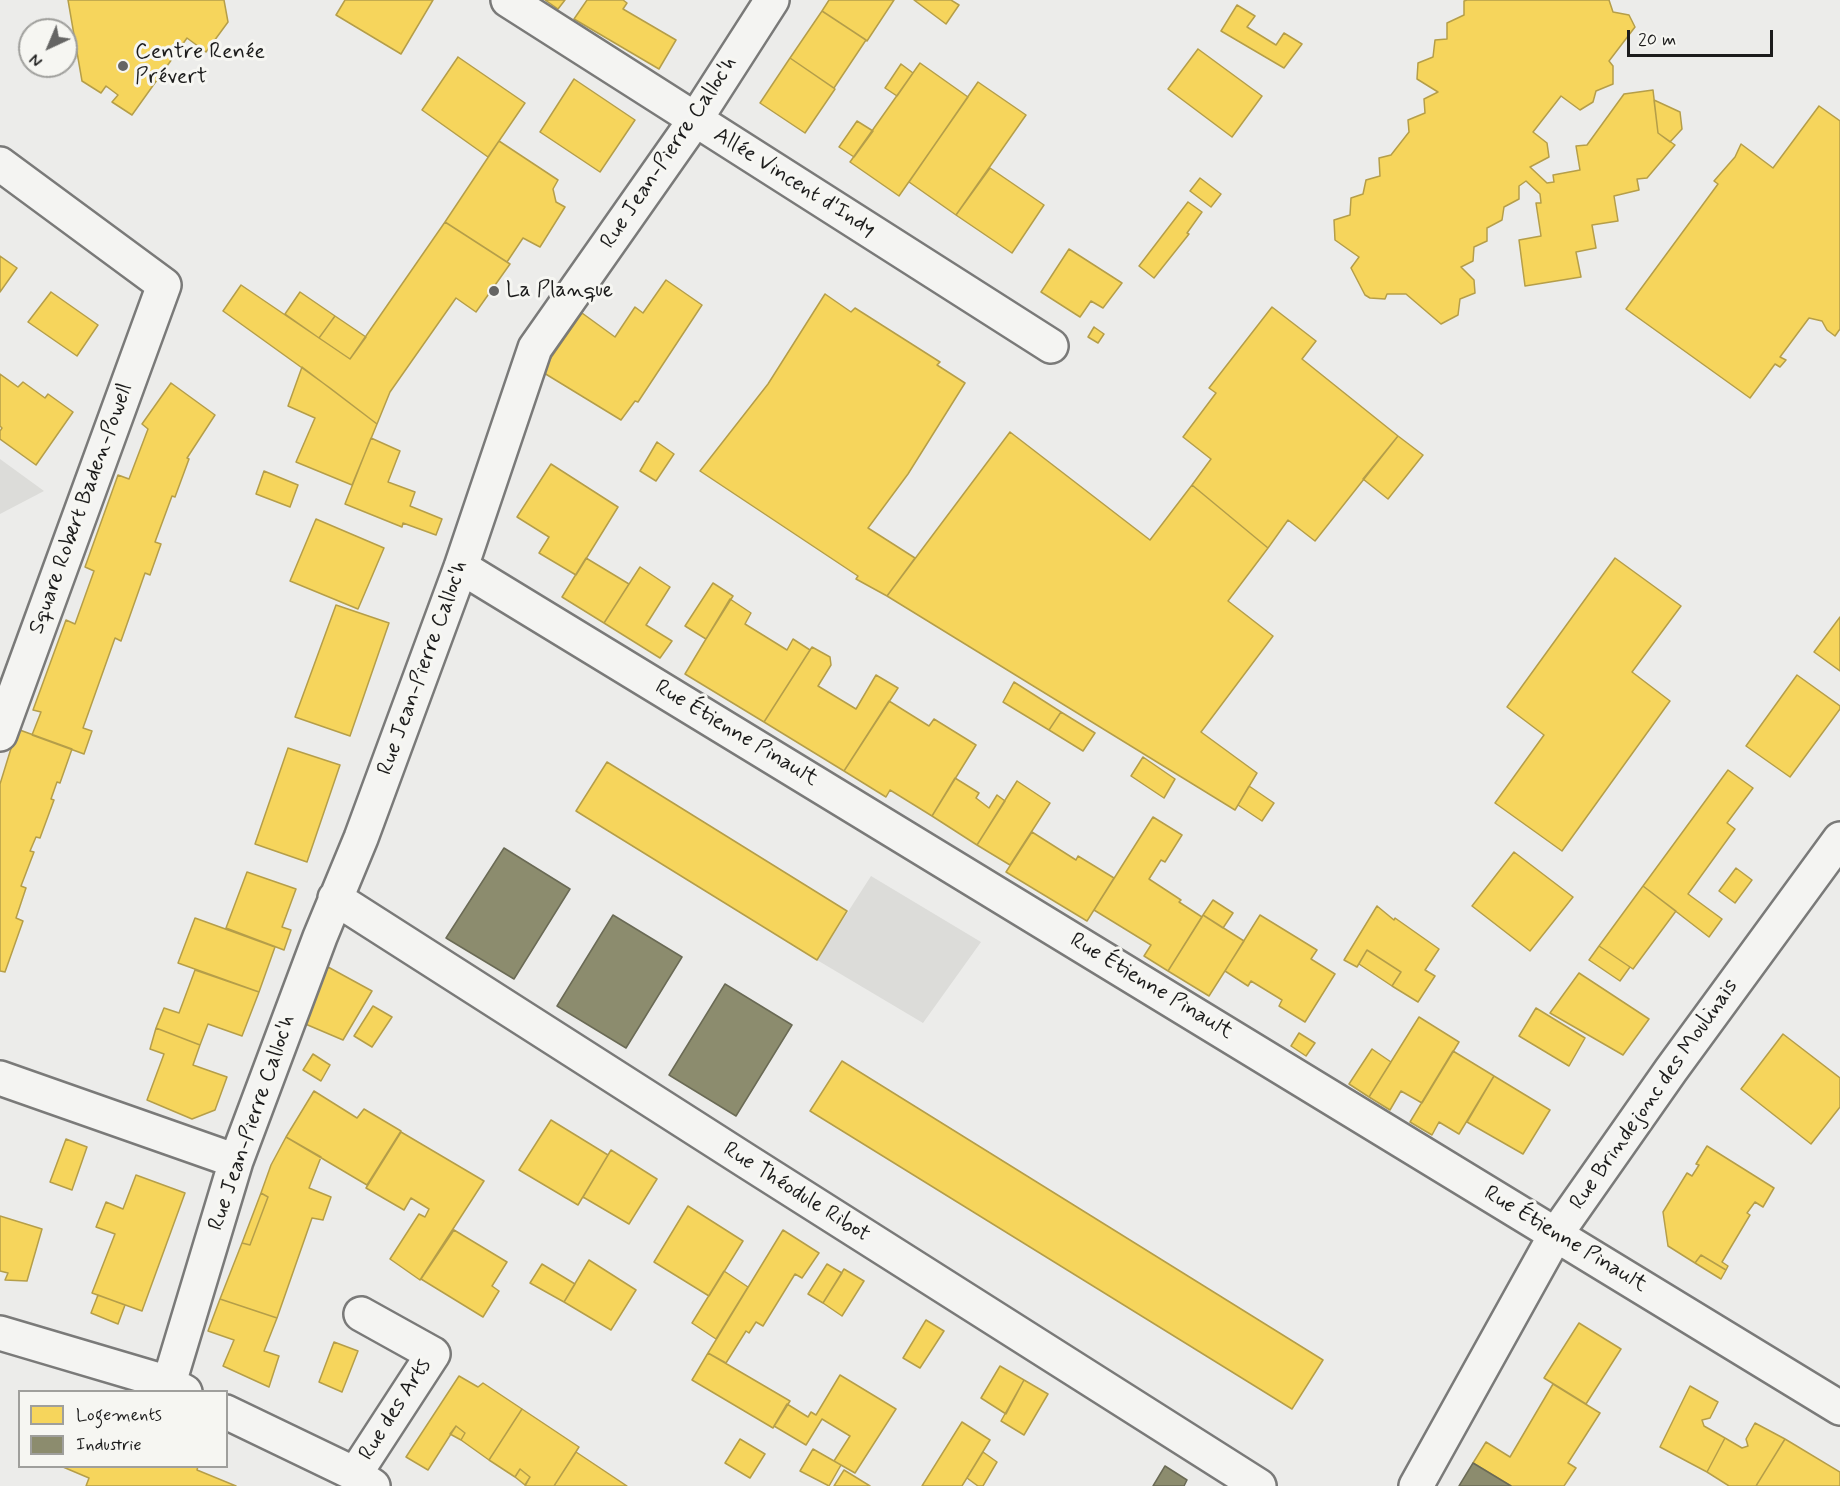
<!DOCTYPE html>
<meta charset="utf-8">
<style>
body{margin:0}
#map{position:relative;width:1840px;height:1486px;overflow:hidden;background:#ececea;font-family:Mynerve,sans-serif}
canvas{display:block}
.legend{position:absolute;left:18px;top:1390px;width:210px;height:78px;box-sizing:border-box;background:#f6f6f2;border:2px solid #9f9f9c;margin:0;padding:8px 10px;list-style:none;font-size:18px;color:#1c1c1c}
.legend li{display:flex;align-items:center;gap:12px;height:30px}
.legend b{width:30px;border:2px solid #9f9f9c}
.north{position:absolute;left:18px;top:18px;width:60px;height:60px;box-sizing:border-box;background:#f6f6f2;border:2px solid #9f9f9c;border-radius:50%;rotate:224deg;font-size:16px;font-weight:700;line-height:24px;text-align:center;color:#1c1c1c}
.north::after{content:'';display:block;margin:auto;width:21px;height:27px;background:#656564;clip-path:polygon(50% 0,100% 100%,50% 72%,0 100%)}
.scale{position:absolute;left:1627px;top:30px;width:146px;height:27px;box-sizing:border-box;border:3px solid #1c1c1c;border-top:0;padding-left:8px;font-size:18px;line-height:21px;white-space:nowrap;color:#1c1c1c;-webkit-text-stroke:4px #f6f6f2;paint-order:stroke}
</style>
<div id="map">
<canvas width="1840" height="1486"></canvas>
<ul class="legend">
<li><b style="height:16px;background:#f6d55c"></b>Logements</li>
<li><b style="height:16px;background:#8c8c6e"></b>Industrie</li>
</ul>
<div class="north">N</div>
<div class="scale">20 m</div>
</div>
<script>
const ctx = document.querySelector('canvas').getContext('2d');
ctx.lineJoin = 'round';
function fill(path, color) { ctx.fillStyle = color; ctx.fill(path, 'evenodd'); }
const toPath = rows => new Path2D(rows.map(r => 'M' + r).join(''));
function trace(path, color, width, dash) { ctx.strokeStyle = color; ctx.lineWidth = width; ctx.lineCap = dash ? 'butt' : 'round'; ctx.setLineDash(dash || []); ctx.stroke(path); }
function write(font, color, halo, rows, align = 'center') {
  ctx.font = font + ' Mynerve,sans-serif'; ctx.lineWidth = 6; ctx.setLineDash([]); ctx.textBaseline = 'middle'; ctx.strokeStyle = halo; ctx.fillStyle = color; for (const [text, x, y, turn = 0] of rows) {
    ctx.save(); ctx.translate(x, y); ctx.rotate((+turn || 0) * Math.PI / 180); ctx.textAlign = isNaN(turn) ? turn : align; if (halo) ctx.strokeText(text, 0, 0); ctx.fillText(text, 0, 0); ctx.restore();
  }
}
fill(toPath([
 [0,459,44,491,0,514],
 [871,876,981,942,923,1023,817,960]
]), '#dcdcd9');
const homes = toPath([
 [68,0,224,0,228,22,206,52,187,38,132,115,112,102,118,95,106,86,101,93,82,81,68,0],
 [345,0,433,0,401,54,336,15,345,0],
 [545,0,565,0,558,9,545,0],
 [587,0,623,0,627,3,623,9,676,40,659,69,574,19,587,0],
 [829,0,894,0,867,41,822,11,829,0],
 [914,0,951,0,959,5,946,24,914,0],
 [1467,0,1609,0,1613,12,1629,15,1635,27,1609,61,1613,66,1613,84,1596,91,1593,102,1580,110,1561,96,1533,132,1547,143,1549,157,1530,167,1547,183,1554,182,1553,175,1580,170,1576,146,1587,145,1624,94,1653,90,1658,133,1675,145,1647,178,1637,179,1639,190,1614,196,1618,221,1592,225,1596,248,1576,252,1581,277,1525,286,1519,240,1541,236,1536,203,1541,203,1540,194,1526,181,1519,186,1519,199,1504,207,1502,220,1487,228,1487,241,1474,247,1473,261,1461,267,1474,280,1475,293,1460,299,1458,315,1441,324,1406,294,1387,294,1385,299,1370,298,1365,295,1351,268,1359,257,1335,240,1334,220,1350,215,1351,198,1363,194,1366,180,1380,176,1379,158,1391,155,1409,132,1408,120,1425,113,1424,99,1438,92,1417,79,1418,63,1433,57,1435,40,1447,39,1447,23,1464,15,1464,1,1467,0],
 [1237,5,1255,16,1247,27,1276,45,1284,33,1302,44,1284,68,1221,31,1237,5],
 [822,11,866,40,834,88,790,58,822,11],
 [1198,49,1262,96,1232,137,1168,89,1198,49],
 [458,57,525,103,488,157,422,110,458,57],
 [790,58,835,89,805,133,760,103,790,58],
 [920,63,968,97,899,196,850,162,920,63],
 [901,64,913,73,897,96,885,88,901,64],
 [574,79,635,120,600,172,540,132,574,79],
 [978,82,1026,115,956,215,909,182,978,82],
 [1654,100,1680,112,1682,129,1670,142,1658,133,1654,100],
 [1819,106,1840,121,1840,329,1835,336,1827,330,1822,321,1809,318,1780,357,1786,360,1780,367,1775,364,1750,398,1626,309,1718,184,1714,181,1735,157,1741,144,1773,168,1819,106],
 [857,121,873,131,854,157,839,147,857,121],
 [499,141,558,180,553,189,556,202,565,207,540,247,523,238,507,262,445,222,499,141],
 [990,168,1044,205,1012,253,956,215,990,168],
 [1200,178,1221,194,1211,207,1190,191,1200,178],
 [1188,202,1202,212,1187,233,1189,234,1154,278,1139,266,1188,202],
 [445,222,510,264,476,312,456,298,390,392,377,424,330,388,223,311,241,285,350,359,445,222],
 [1069,249,1122,283,1103,308,1091,301,1080,317,1041,292,1069,249],
 [0,256,17,268,0,292,0,256],
 [666,280,702,305,638,402,635,401,621,420,544,373,548,362,582,313,615,337,635,307,643,313,666,280],
 [51,292,98,325,77,356,28,322,51,292],
 [300,292,335,316,319,338,285,314,300,292],
 [825,294,851,312,855,308,940,362,937,365,965,383,908,474,868,528,915,558,887,596,856,579,858,576,700,471,768,384,825,294],
 [1272,307,1316,341,1302,359,1398,436,1315,541,1288,520,1268,548,1192,485,1211,459,1183,437,1216,393,1209,388,1272,307],
 [335,316,366,337,350,359,319,338,335,316],
 [1094,327,1104,334,1098,343,1088,337,1094,327],
 [302,367,377,424,352,485,296,462,315,418,288,406,302,367],
 [0,374,18,387,23,382,45,398,48,394,73,412,36,465,0,439,0,431,2,428,0,426,0,374],
 [171,383,215,415,187,458,189,459,175,497,172,496,155,542,161,544,150,575,145,573,121,641,115,638,83,728,92,731,84,754,32,735,41,712,33,710,66,620,75,624,94,571,85,567,118,475,129,479,148,429,142,424,171,383],
 [1010,432,1150,540,1192,485,1268,548,1228,601,1273,636,1201,732,1257,773,1235,810,887,596,1010,432],
 [1398,436,1423,455,1388,499,1363,479,1398,436],
 [371,438,400,451,388,482,415,492,410,506,442,519,436,535,403,523,402,527,345,504,371,438],
 [657,442,674,454,656,481,640,471,657,442],
 [551,464,618,507,576,575,539,553,549,537,517,517,551,464],
 [264,471,298,485,290,507,256,494,264,471],
 [316,519,384,548,358,609,290,581,316,519],
 [586,558,629,584,604,623,562,597,586,558],
 [1615,558,1681,606,1632,672,1670,701,1562,851,1495,803,1544,735,1507,707,1615,558],
 [640,567,670,587,646,625,672,641,660,658,604,623,640,567],
 [713,583,733,596,706,639,685,626,713,583],
 [730,599,751,613,745,624,787,650,793,639,810,650,764,722,685,674,730,599],
 [336,605,389,623,350,736,295,717,336,605],
 [1840,617,1840,671,1814,652,1840,617],
 [812,647,830,657,831,665,818,686,856,709,876,675,898,688,844,771,764,722,812,647],
 [1797,675,1840,706,1840,709,1790,777,1746,746,1797,675],
 [1014,682,1061,712,1049,730,1003,702,1014,682],
 [889,701,929,726,934,719,976,745,932,816,890,790,886,797,844,771,889,701],
 [1061,712,1095,733,1083,751,1049,730,1061,712],
 [17,729,72,749,60,783,57,782,51,799,54,800,40,838,36,837,30,851,34,852,21,886,26,888,16,918,23,921,5,972,0,971,0,784,17,729],
 [288,748,340,765,307,862,255,844,288,748],
 [1143,757,1175,779,1164,798,1131,776,1143,757],
 [607,762,847,911,817,960,576,811,607,762],
 [1728,770,1753,788,1727,823,1735,829,1688,894,1722,919,1709,937,1643,886,1728,770],
 [955,778,979,793,976,798,989,808,997,795,1005,801,977,845,932,816,955,778],
 [1017,781,1050,803,1010,865,977,845,1017,781],
 [1249,786,1274,803,1262,821,1238,805,1249,786],
 [1153,817,1182,835,1165,862,1161,860,1149,879,1181,900,1179,902,1202,917,1168,971,1144,956,1151,945,1094,910,1153,817],
 [1032,832,1076,860,1078,856,1114,878,1087,921,1006,872,1032,832],
 [1514,852,1573,897,1530,951,1472,906,1514,852],
 [1736,868,1752,880,1735,903,1719,891,1736,868],
 [247,872,296,889,282,927,291,930,284,950,226,928,247,872],
 [1643,886,1676,911,1633,969,1599,946,1643,886],
 [1213,900,1233,913,1223,928,1203,915,1213,900],
 [1377,906,1394,920,1395,918,1439,949,1425,970,1435,976,1418,1002,1392,986,1401,972,1367,950,1357,967,1344,960,1377,906],
 [1203,915,1244,941,1209,996,1168,971,1203,915],
 [1260,915,1317,950,1311,959,1335,974,1305,1022,1279,1006,1282,1000,1251,981,1248,986,1225,971,1260,915],
 [195,918,275,947,259,992,178,963,195,918],
 [1599,946,1630,967,1620,981,1589,960,1599,946],
 [1367,950,1401,972,1392,986,1359,964,1367,950],
 [328,967,372,991,343,1040,303,1023,328,967],
 [195,970,259,992,242,1036,208,1024,200,1045,156,1028,164,1008,179,1013,195,970],
 [1579,973,1649,1019,1623,1055,1550,1013,1579,973],
 [373,1006,392,1017,372,1047,354,1036,373,1006],
 [1536,1008,1585,1038,1569,1066,1519,1036,1536,1008],
 [1419,1017,1459,1042,1422,1103,1401,1091,1390,1110,1369,1097,1419,1017],
 [156,1028,200,1045,193,1065,227,1077,215,1110,192,1119,147,1100,164,1054,150,1049,156,1028],
 [1299,1033,1315,1043,1306,1056,1291,1046,1299,1033],
 [1783,1034,1840,1078,1840,1107,1811,1144,1741,1089,1783,1034],
 [1372,1049,1391,1062,1369,1097,1349,1084,1372,1049],
 [1453,1051,1494,1076,1459,1134,1439,1122,1432,1135,1410,1122,1453,1051],
 [313,1054,330,1065,321,1081,303,1070,313,1054],
 [842,1061,1323,1360,1292,1409,810,1111,842,1061],
 [1494,1076,1550,1110,1523,1154,1467,1122,1494,1076],
 [314,1091,357,1118,364,1109,401,1131,367,1185,286,1137,314,1091],
 [551,1120,608,1155,578,1205,519,1170,551,1120],
 [401,1132,484,1181,420,1280,390,1259,419,1214,425,1217,429,1209,411,1198,404,1210,366,1188,401,1132],
 [286,1137,321,1157,309,1188,331,1197,323,1220,312,1218,277,1318,220,1299,242,1243,250,1245,268,1197,261,1193,271,1165,286,1137],
 [66,1139,87,1147,72,1190,50,1182,66,1139],
 [1707,1146,1774,1188,1763,1207,1755,1202,1747,1213,1750,1215,1722,1262,1728,1266,1726,1270,1701,1255,1695,1263,1668,1246,1663,1212,1687,1173,1692,1176,1699,1165,1696,1164,1707,1146],
 [611,1150,657,1179,629,1224,583,1197,611,1150],
 [136,1175,185,1193,142,1311,92,1293,115,1234,96,1227,106,1202,123,1209,136,1175],
 [261,1193,268,1197,250,1245,242,1243,261,1193],
 [688,1206,743,1241,709,1296,654,1262,688,1206],
 [0,1216,42,1229,27,1281,5,1280,8,1273,0,1271,0,1216],
 [454,1230,507,1262,492,1286,499,1291,483,1317,421,1279,454,1230],
 [783,1230,819,1253,802,1278,795,1274,763,1326,756,1322,749,1333,746,1331,726,1363,708,1353,783,1230],
 [1701,1255,1726,1270,1721,1279,1695,1263,1701,1255],
 [589,1260,636,1290,611,1330,564,1302,589,1260],
 [542,1264,575,1284,564,1302,530,1283,542,1264],
 [827,1264,842,1273,823,1303,808,1294,827,1264],
 [844,1269,864,1281,842,1316,823,1303,844,1269],
 [724,1271,748,1287,716,1339,692,1323,724,1271],
 [98,1295,125,1305,118,1324,91,1313,98,1295],
 [220,1299,277,1318,264,1351,279,1356,269,1387,223,1366,234,1340,208,1331,220,1299],
 [926,1320,944,1331,920,1368,903,1358,926,1320],
 [1579,1323,1621,1349,1586,1404,1544,1378,1579,1323],
 [334,1342,358,1351,342,1392,319,1382,334,1342],
 [708,1353,790,1401,773,1428,692,1380,708,1353],
 [1000,1366,1024,1380,1006,1414,981,1398,1000,1366],
 [840,1375,896,1409,855,1473,834,1461,850,1436,822,1419,806,1445,774,1426,787,1404,808,1417,811,1412,816,1415,840,1375],
 [459,1376,478,1387,483,1383,522,1409,489,1460,461,1440,465,1433,456,1426,428,1470,406,1457,459,1376],
 [1024,1380,1048,1394,1024,1435,1001,1421,1024,1380],
 [1553,1384,1600,1413,1568,1463,1576,1468,1564,1486,1511,1486,1473,1463,1486,1442,1510,1457,1553,1384],
 [1690,1386,1718,1402,1710,1418,1702,1420,1704,1426,1725,1438,1707,1472,1660,1447,1690,1386],
 [522,1409,579,1447,554,1486,525,1486,530,1477,520,1469,515,1477,489,1460,522,1409],
 [962,1422,990,1440,962,1486,922,1486,962,1422],
 [1755,1423,1785,1439,1756,1486,1729,1486,1707,1472,1725,1438,1742,1448,1748,1446,1746,1439,1755,1423],
 [456,1426,465,1433,461,1440,450,1434,456,1426],
 [740,1439,765,1454,750,1478,725,1463,740,1439],
 [1785,1439,1840,1472,1840,1486,1756,1486,1785,1439],
 [813,1449,841,1465,829,1486,800,1471,813,1449],
 [576,1452,627,1486,554,1486,576,1452],
 [983,1452,997,1462,983,1486,978,1486,967,1478,983,1452],
 [198,1466,197,1470,236,1486,86,1486,89,1478,63,1467,198,1466],
 [520,1469,530,1477,525,1485,515,1477,520,1469],
 [844,1470,870,1486,834,1486,844,1470]
]);
fill(homes, '#f6d55c');
trace(homes, '#b59e49', 1.5);
const industry = toPath([
 [504,848,570,889,514,979,446,938,504,848],
 [613,915,682,957,626,1048,557,1006,613,915],
 [725,984,792,1025,736,1116,669,1075,725,984],
 [1473,1463,1511,1486,1459,1486,1473,1463],
 [1165,1466,1187,1480,1184,1486,1153,1486,1165,1466]
]);
fill(industry, '#8c8c6e');
trace(industry, '#6a6a55', 1.5);
const minor = toPath([
 [508,0,1051,346],
 [0,164,164,285,0,734],
 [461,567,1840,1408],
 [335,898,748,1162,1259,1486],
 [0,1078,236,1161],
 [0,1333,169,1383,185,1392],
 [169,1383,236,1161,320,937,361,838,461,567,535,348,695,120,772,0],
 [226,1412,355,1474,373,1486],
 [355,1474,433,1354,361,1314],
 [1416,1486,1556,1234,1671,1070,1840,839]
]);
trace(minor, '#7a7a79', 38);
trace(minor, '#f4f4f2', 33);
for (const [x, y, r, color] of [
 [123,66,6,"#656564"],
 [494,291,6,"#656564"]
]) { const dot = new Path2D(); dot.arc(x, y, r, 0, 2 * Math.PI); ctx.fillStyle = color; ctx.fill(dot); trace(dot, '#f6f6f2', 2); }
write('22px', '#1c1c1c', '#f6f6f2', [
 ["Centre Renée",135,53],
 ["Prévert",135,78],
 ["La Planque",506,291]
], 'left');
write('22px', '#1c1c1c', '#f6f6f2', [
 ["Rue Jean-Pierre Calloc'h",670,153,-56],
 ["Allée Vincent d'Indy",794,183,32],
 ["Square Robert Baden-Powell",82,509,-70],
 ["Rue Jean-Pierre Calloc'h",424,668,-70],
 ["Rue Étienne Pinault",736,734,31],
 ["Rue Étienne Pinault",1151,987,31],
 ["Rue Brindejonc des Moulinais",1655,1095,-55],
 ["Rue Jean-Pierre Calloc'h",253,1123,-71],
 ["Rue Théodule Ribot",796,1193,32],
 ["Rue Étienne Pinault",1565,1240,31],
 ["Rue des Arts",396,1410,-58]
]);
</script>
